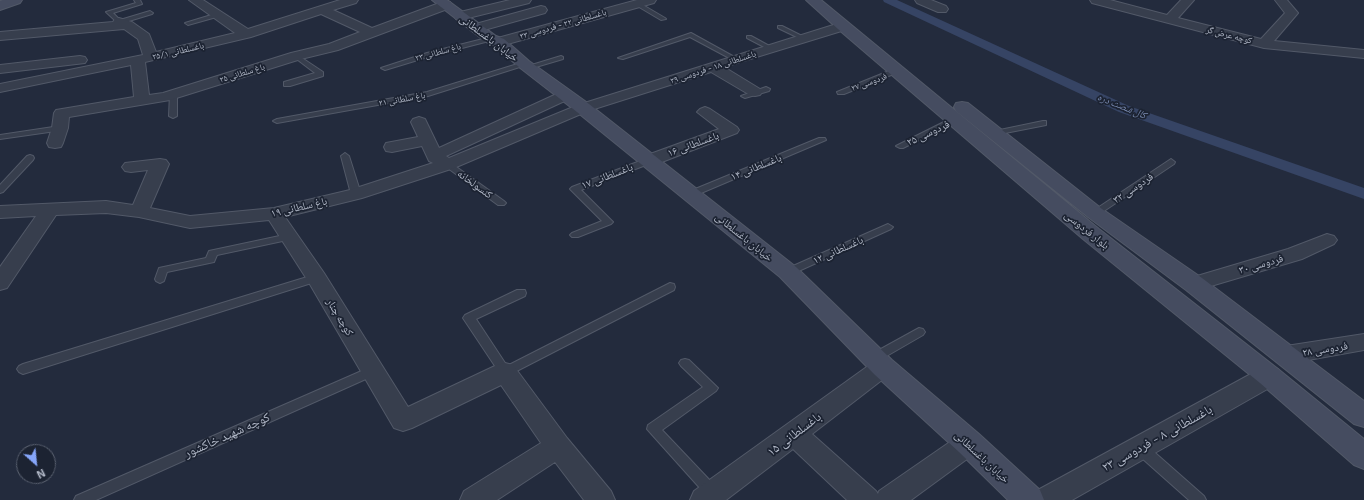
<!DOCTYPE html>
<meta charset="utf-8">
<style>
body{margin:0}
#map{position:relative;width:1364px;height:500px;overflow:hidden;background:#232b3d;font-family:"Exo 2",sans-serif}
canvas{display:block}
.north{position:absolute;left:16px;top:444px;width:40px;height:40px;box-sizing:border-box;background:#1c2332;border:1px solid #585f6e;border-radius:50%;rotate:153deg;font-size:11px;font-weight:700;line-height:16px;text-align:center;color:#b2b9c8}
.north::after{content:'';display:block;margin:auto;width:14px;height:18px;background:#86a6fa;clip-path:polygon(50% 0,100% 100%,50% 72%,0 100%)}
</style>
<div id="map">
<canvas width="1364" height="500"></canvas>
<div class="north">N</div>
</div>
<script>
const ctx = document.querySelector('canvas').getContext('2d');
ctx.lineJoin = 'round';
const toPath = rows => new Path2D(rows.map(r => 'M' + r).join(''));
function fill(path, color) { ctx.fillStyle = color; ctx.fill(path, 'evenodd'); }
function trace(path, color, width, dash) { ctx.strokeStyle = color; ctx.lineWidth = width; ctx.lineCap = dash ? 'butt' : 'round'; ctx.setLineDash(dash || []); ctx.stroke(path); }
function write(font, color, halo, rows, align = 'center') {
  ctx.font = font + ' "Exo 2","Noto Naskh Arabic",sans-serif'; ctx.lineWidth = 3.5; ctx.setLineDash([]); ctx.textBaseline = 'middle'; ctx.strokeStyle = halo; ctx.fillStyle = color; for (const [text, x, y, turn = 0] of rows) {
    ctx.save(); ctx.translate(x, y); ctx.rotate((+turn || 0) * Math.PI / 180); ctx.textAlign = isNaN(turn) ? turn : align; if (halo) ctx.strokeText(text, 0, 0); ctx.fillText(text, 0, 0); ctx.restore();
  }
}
fill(toPath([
 [883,0,897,0,1129,106,1364,188,1364,199,1119,112,884,2,883,0]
]), '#364464');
const lane = toPath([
 [134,0,140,0,142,4,113,13,120,20,150,11,153,13,152,14,119,24,106,12,136,3,134,0],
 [636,1,665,18,666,19,661,20,634,4,633,3,636,1],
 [218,13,221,15,220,16,188,25,185,23,218,13],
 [778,26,782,26,806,38,801,39,778,28,778,26],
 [691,33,738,59,733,60,690,37,623,59,618,58,691,33],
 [747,36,751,36,773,48,768,49,747,38,747,36],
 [491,37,493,38,493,40,431,56,385,70,381,68,427,53,491,37],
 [296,54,323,72,323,76,290,86,284,86,284,82,315,73,294,57,293,56,296,54],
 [561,56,563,57,563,59,529,69,525,67,561,56],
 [524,62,527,64,526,65,428,96,277,123,273,121,277,119,427,92,524,62],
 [894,69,897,69,901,71,844,94,838,94,837,92,894,69],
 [766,87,770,89,769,91,745,98,741,96,766,87],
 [170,93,173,93,177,95,177,116,173,118,169,116,170,93],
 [952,118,955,118,959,120,903,148,900,148,896,146,952,118],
 [1043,121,1046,121,1046,125,995,135,991,133,995,131,1043,121],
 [60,126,63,126,63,130,0,139,0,135,60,126],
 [819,138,825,138,826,140,694,196,688,196,686,194,688,192,819,138],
 [345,153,349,156,361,194,359,196,353,196,351,194,341,156,345,153],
 [30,155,33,156,34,158,33,160,3,192,0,193,0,185,27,156,30,155],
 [648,158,652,161,651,163,581,190,613,222,611,224,578,237,572,237,570,235,572,233,602,221,570,189,572,187,648,158],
 [1171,159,1175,162,1174,164,1098,215,1092,215,1090,213,1171,159],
 [448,161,504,201,506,203,504,205,498,205,445,166,444,164,448,161],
 [888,224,893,227,891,229,792,274,784,274,783,272,784,270,888,224],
 [289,234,294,237,292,239,217,255,214,262,167,272,164,281,160,283,156,281,155,279,159,268,206,258,209,251,289,234],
 [317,274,321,276,322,278,321,280,23,374,19,372,17,369,19,366,23,364,317,274],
 [670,283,674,284,675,287,674,290,505,377,501,375,463,318,465,315,517,290,525,290,526,293,525,296,476,319,507,366,670,283],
 [919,328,923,329,925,332,923,335,878,361,874,362,870,361,868,358,870,355,919,328],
 [685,359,689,360,718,388,716,391,662,430,718,489,720,493,718,497,713,499,708,497,647,429,648,425,703,387,681,366,679,363,681,360,685,359],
 [373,366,377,368,379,371,377,374,96,500,74,500,76,496,373,366],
 [1140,442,1145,444,1204,496,1206,500,1189,500,1135,452,1133,448,1135,444,1140,442]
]);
const street = toPath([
 [189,0,203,0,248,29,340,0,358,0,356,3,333,10,372,28,442,2,446,1,450,2,452,5,450,8,338,50,301,59,170,100,69,117,68,128,63,143,61,147,55,148,49,147,47,143,52,128,54,113,56,110,134,97,131,65,0,92,0,84,143,55,138,39,124,29,0,40,0,32,113,22,115,19,119,18,132,22,149,34,156,52,235,33,189,0],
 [321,14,360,32,329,44,291,53,163,93,149,95,145,62,251,37,321,14],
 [510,0,531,0,529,3,460,20,456,19,454,16,456,13,510,0],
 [637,0,656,0,654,3,504,45,494,45,492,42,494,39,637,0],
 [915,0,931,0,946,6,948,9,946,12,938,12,917,3,915,0],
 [1090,0,1110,0,1167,15,1181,0,1194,0,1178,18,1261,39,1285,13,1275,0,1287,0,1298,13,1274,41,1364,50,1364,58,1264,48,1092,3,1090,0],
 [541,6,545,7,547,10,545,13,477,32,472,31,471,28,472,25,541,6],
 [843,22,848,23,849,26,848,29,724,67,760,89,762,92,760,95,755,96,750,95,711,72,588,111,454,168,362,198,285,217,324,273,408,407,497,365,505,363,513,365,567,438,611,491,615,500,584,500,555,462,497,500,460,500,464,491,541,443,501,385,412,428,403,431,394,428,308,281,269,220,190,228,139,217,106,213,56,215,7,288,0,290,0,267,36,216,0,218,0,206,106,201,133,205,148,170,131,172,125,171,122,167,125,163,160,159,166,160,169,164,150,208,190,216,274,208,350,190,433,163,429,161,422,146,392,152,386,151,384,147,386,143,418,137,411,122,413,119,419,117,425,119,439,148,561,92,566,91,571,92,573,95,571,98,446,156,449,158,578,105,843,22],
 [80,56,85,57,87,60,85,63,0,73,0,65,80,56],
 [705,107,710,109,737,127,739,130,737,133,654,165,648,166,642,165,639,161,642,157,719,129,697,112,700,109,705,107],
 [1327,234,1334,236,1337,240,1334,244,1302,259,1194,291,1187,289,1183,284,1187,279,1288,249,1327,234],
 [1364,334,1364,350,1286,364,1278,361,1274,355,1278,349,1286,346,1364,334],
 [883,358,891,361,895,367,891,373,812,434,876,491,878,494,879,491,960,435,969,432,978,435,982,443,978,451,911,500,847,500,793,449,726,500,690,500,694,491,875,361,883,358],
 [1269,367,1278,369,1281,376,1278,383,1072,500,1032,500,1036,491,1260,369,1269,367]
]);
const secondary = toPath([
 [3,0,22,0,20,3,0,10,0,1,3,0],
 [432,0,447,0,496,36,504,39,529,61,589,104,796,267,892,360,979,434,1040,490,1044,500,1008,500,959,452,874,374,780,277,577,112,519,67,494,45,486,42,432,0],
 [806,0,821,0,1099,229,1278,369,1364,439,1364,469,1354,465,1260,383,1083,239,838,29,806,0],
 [962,102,968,103,1102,209,1202,278,1364,401,1364,427,1354,424,1186,290,1088,217,956,111,954,107,956,103,962,102]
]);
trace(lane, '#525968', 2);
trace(street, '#525968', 2);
trace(secondary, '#525968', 2);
fill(lane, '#373e4d');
fill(street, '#373e4d');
fill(secondary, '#454c60');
write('9px', '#b2b9c8', '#1c2332', [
 ["باغسلطانی ۲۲ - فردوسی ۳۳",563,24,-16],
 ["کوچه عرض گر",1229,35,14],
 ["باغسلطانی ۲۵/۱",178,51,-13],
 ["باغ سلطانی ۲۳",438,52,-15],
 ["باغسلطانی ۱۸ - فردوسی ۲۹",713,67,-18],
 ["باغ سلطانی ۲۵",242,73,-17],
 ["فردوسی ۲۷",869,82,-20],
 ["باغ سلطانی ۲۱",402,99,-10]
]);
write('italic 10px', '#7a8bb1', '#1c2332', [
 ["کال شصت دره",1122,106,22]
]);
write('11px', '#b2b9c8', '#1c2332', [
 ["خیابان باغسلطانی",489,38,37],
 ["فردوسی ۲۵",928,133,-25],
 ["باغسلطانی ۱۶",693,144,-20],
 ["باغسلطانی ۱۴",756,167,-22],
 ["باغسلطانی ۱۷",607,176,-21],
 ["کنسولخانه",475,184,36],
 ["فردوسی ۳۲",1133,188,-34],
 ["باغ سلطانی ۱۹",299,207,-13],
 ["بلوار فردوسی",1087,230,39],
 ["خیابان باغسلطانی",744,237,39],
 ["باغسلطانی ۱۲",838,250,-24],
 ["فردوسی ۳۰",1261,264,-16],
 ["کوچه چنار",340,317,59],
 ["فردوسی ۲۸",1325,349,-9],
 ["خیابان باغسلطانی",982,457,43]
]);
write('13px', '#b2b9c8', '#1c2332', [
 ["باغسلطانی ۱۵",794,434,-37],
 ["کوچه شهید خاکشور",227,435,-24],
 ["باغسلطانی ۸ - فردوسی ۲۳",1157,438,-29]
]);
</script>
